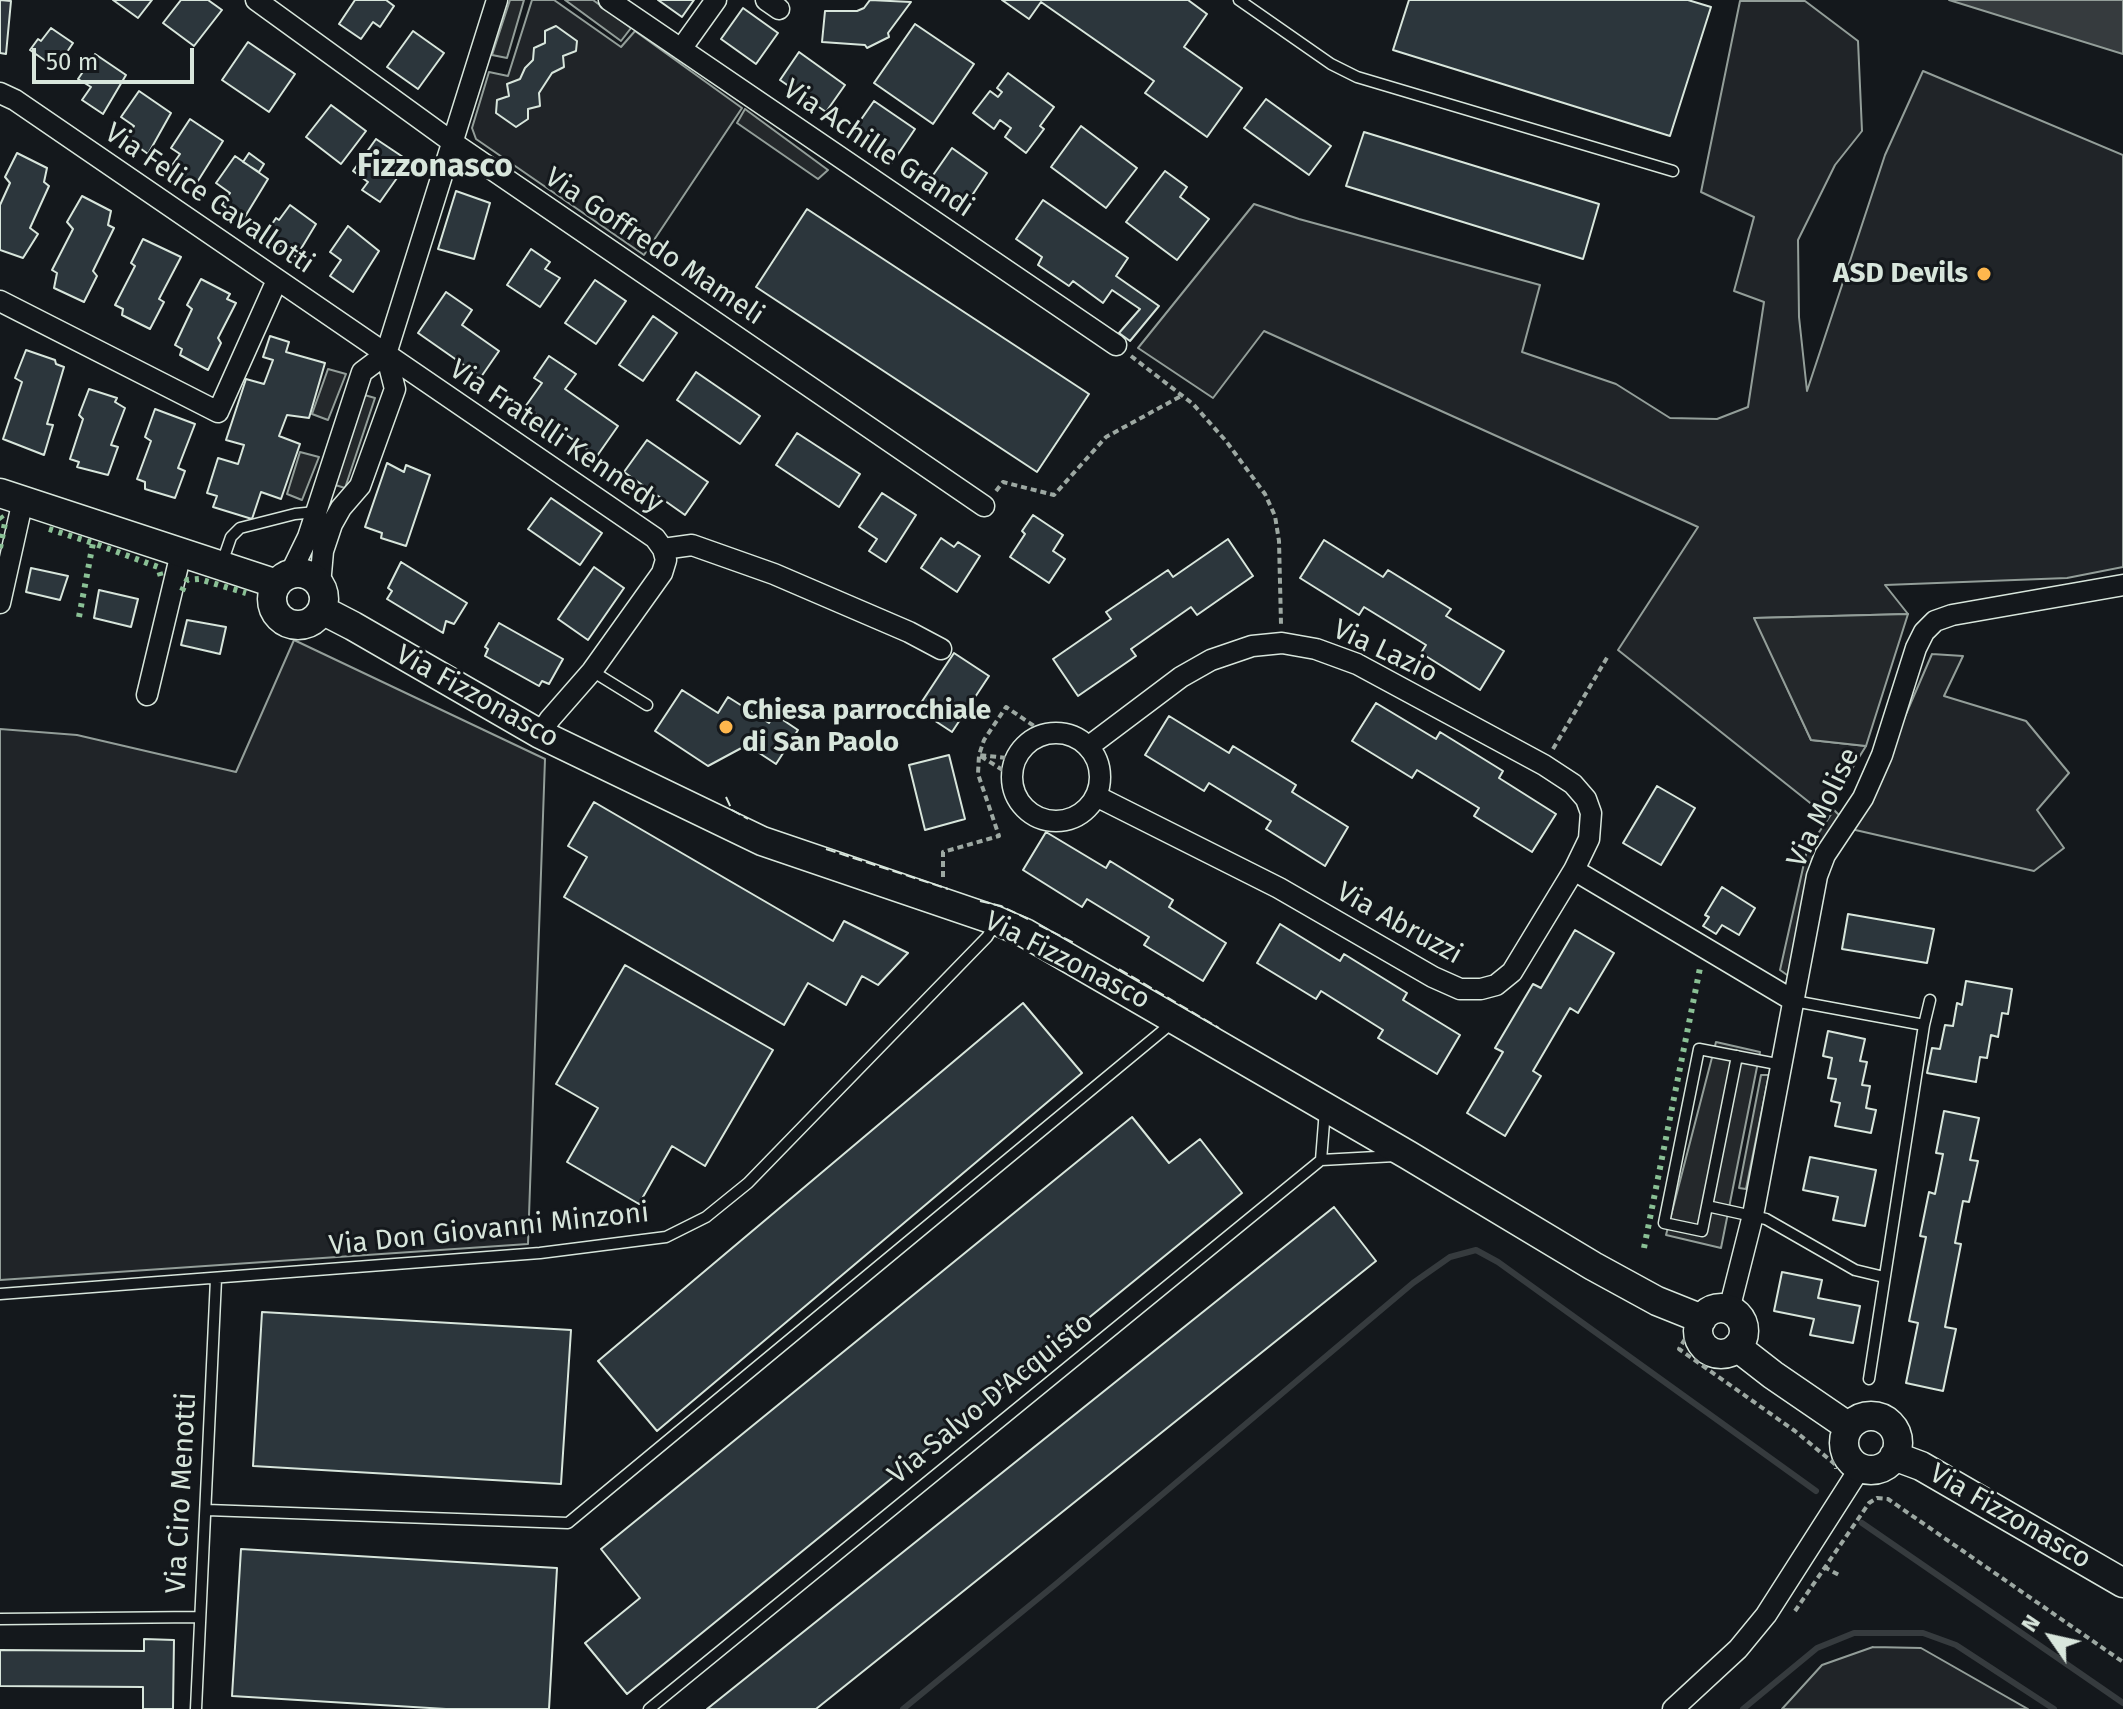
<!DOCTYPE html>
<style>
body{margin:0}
#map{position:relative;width:2123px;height:1709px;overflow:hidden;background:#14181c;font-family:"Fira Sans",sans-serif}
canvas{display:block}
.north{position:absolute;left:2011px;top:1597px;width:80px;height:80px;-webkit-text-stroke:6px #14181c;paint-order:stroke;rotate:304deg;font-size:22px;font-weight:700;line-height:32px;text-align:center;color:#d8e6dc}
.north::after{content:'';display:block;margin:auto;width:28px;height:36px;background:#d8e6dc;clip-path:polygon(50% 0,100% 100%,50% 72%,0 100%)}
.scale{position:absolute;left:32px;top:48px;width:162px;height:36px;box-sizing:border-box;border:4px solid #d8e6dc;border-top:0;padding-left:10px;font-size:24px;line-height:28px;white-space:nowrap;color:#d8e6dc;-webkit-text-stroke:6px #14181c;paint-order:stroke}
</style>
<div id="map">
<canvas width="2123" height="1709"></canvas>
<div class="north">N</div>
<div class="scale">50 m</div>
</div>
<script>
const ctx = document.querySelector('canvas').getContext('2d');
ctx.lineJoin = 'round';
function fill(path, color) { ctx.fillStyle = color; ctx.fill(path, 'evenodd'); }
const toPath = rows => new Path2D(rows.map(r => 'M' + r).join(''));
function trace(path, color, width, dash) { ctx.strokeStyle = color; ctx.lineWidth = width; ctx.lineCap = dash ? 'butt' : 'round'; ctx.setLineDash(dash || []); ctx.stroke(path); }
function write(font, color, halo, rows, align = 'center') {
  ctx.font = font + ' "Fira Sans",sans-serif'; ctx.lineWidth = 6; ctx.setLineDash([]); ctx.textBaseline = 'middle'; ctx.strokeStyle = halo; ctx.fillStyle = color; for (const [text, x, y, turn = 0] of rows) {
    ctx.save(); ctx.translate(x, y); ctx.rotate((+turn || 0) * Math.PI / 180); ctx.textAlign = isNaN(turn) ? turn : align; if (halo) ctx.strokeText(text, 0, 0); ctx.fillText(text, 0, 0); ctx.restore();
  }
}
const green = toPath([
 [532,0,554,0,621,47,635,31,742,108,644,255,476,139,472,128,489,72,508,76,532,0],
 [1740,1,1805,1,1858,41,1862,131,1835,165,1798,240,1799,317,1807,391,1885,155,1923,71,2123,155,2123,567,2067,578,1885,585,1908,614,1755,618,1811,740,1866,746,1824,814,1618,650,1698,527,1264,331,1213,398,1138,348,1254,204,1299,219,1540,285,1522,352,1616,384,1670,418,1717,419,1748,407,1764,302,1734,291,1754,217,1701,192,1740,1],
 [294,640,545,759,528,1244,0,1280,0,729,77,735,236,772,294,640],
 [1932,654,1963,656,1944,696,2026,721,2069,773,2037,810,2064,848,2034,871,1851,829,1871,795,1932,654],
 [1873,1647,1921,1648,2028,1709,1782,1709,1822,1665,1873,1647]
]);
fill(green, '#202428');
trace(green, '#939e99', 2);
const parking = toPath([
 [510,0,524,0,507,58,492,55,510,0],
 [565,0,593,0,631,28,621,41,565,0],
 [745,109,828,170,818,179,737,123,745,109],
 [328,369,346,374,328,420,312,414,328,369],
 [361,394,375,398,345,488,332,484,361,394],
 [300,452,319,457,302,500,287,494,300,452],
 [1908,614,1866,746,1811,740,1754,618,1908,614],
 [1834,810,1840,816,1812,859,1790,977,1780,970,1807,850,1834,810],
 [1716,1042,1760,1052,1721,1248,1666,1235,1716,1042],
 [1761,1075,1769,1075,1746,1189,1739,1188,1761,1075]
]);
fill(parking, '#24282b');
trace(parking, '#939e99', 2);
const water = toPath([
 [1949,0,2123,0,2123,54,1949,0]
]);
fill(water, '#363b3e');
trace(water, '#939e99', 2);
trace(toPath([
 [1862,1523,2123,1703],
 [903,1709,1056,1584,1413,1283,1450,1257,1476,1250,1498,1262,1816,1491],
 [1743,1709,1817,1648,1854,1633,1923,1633,1956,1645,2054,1709]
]), '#363b3e', 6);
const building = toPath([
 [0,0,11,1,6,54,0,53,0,0],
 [113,0,152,0,138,18,113,0],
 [181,0,208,0,222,10,194,46,163,23,181,0],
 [355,0,386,0,394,6,380,27,373,22,361,39,339,24,355,0],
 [658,0,694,0,682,17,658,0],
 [870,0,911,2,888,33,889,37,867,48,865,45,822,42,825,11,857,11,864,8,870,0],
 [1002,0,1188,0,1207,14,1184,47,1242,88,1207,137,1145,93,1154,81,1041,2,1029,19,1002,0],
 [1409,0,1688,0,1711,7,1670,136,1393,50,1409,0],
 [743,8,778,33,756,64,721,39,743,8],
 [915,24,974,64,933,124,874,83,915,24],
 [556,26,577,41,576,51,563,56,564,67,552,73,539,93,540,106,528,109,528,119,516,127,496,113,497,100,509,96,507,84,520,79,525,68,533,60,534,48,545,43,545,31,556,26],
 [51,28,73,43,59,64,50,57,47,62,30,50,38,39,41,41,51,28],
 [413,31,444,53,418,89,387,67,413,31],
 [248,42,295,74,269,112,222,80,248,42],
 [799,52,845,85,826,112,780,80,799,52],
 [95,54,126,75,103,114,82,100,91,87,78,79,95,54],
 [1008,73,1054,107,1040,126,1044,129,1026,153,1005,137,1011,128,1000,120,994,129,973,113,990,91,998,97,1002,92,997,88,1008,73],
 [139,91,171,113,148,154,126,138,134,126,121,117,139,91],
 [1266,99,1331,146,1309,175,1244,128,1266,99],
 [874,101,915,129,892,163,873,150,875,146,853,131,874,101],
 [331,105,366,131,341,164,306,137,331,105],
 [190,119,223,141,196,184,171,167,180,154,171,148,190,119],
 [1081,126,1137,168,1106,208,1051,167,1081,126],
 [1364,132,1599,204,1583,259,1346,186,1364,132],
 [376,139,409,161,380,202,362,190,368,182,353,171,376,139],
 [952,148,987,173,965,206,929,181,952,148],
 [17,153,47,168,44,182,49,186,30,228,38,234,23,258,0,250,0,205,10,183,5,177,17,153],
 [249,153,264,164,259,172,243,162,249,153],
 [235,156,268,179,243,220,222,205,230,193,216,183,235,156],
 [1165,171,1187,187,1180,197,1209,219,1177,260,1126,222,1165,171],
 [456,191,490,203,474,259,438,249,456,191],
 [82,196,111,211,108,225,114,228,93,271,97,276,84,302,54,288,57,273,52,270,73,229,67,222,82,196],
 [1043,200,1128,258,1116,276,1159,306,1130,341,1119,333,1140,309,1112,290,1103,303,1073,281,1069,286,1038,265,1042,257,1016,239,1043,200],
 [290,205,316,224,296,257,265,235,276,218,279,220,290,205],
 [807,209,1089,394,1037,472,756,287,807,209],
 [348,226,379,251,353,292,330,276,341,260,330,252,348,226],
 [143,239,181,257,159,299,164,302,150,329,122,315,123,309,115,305,135,266,131,263,143,239],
 [531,249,550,262,545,269,560,278,540,307,507,285,531,249],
 [201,279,230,294,227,299,236,303,218,338,221,343,208,370,180,355,182,349,175,345,192,309,187,305,201,279],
 [595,280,626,301,596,344,565,323,595,280],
 [446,292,472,310,462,325,499,351,481,377,418,333,446,292],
 [653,316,677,333,643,381,619,365,653,316],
 [270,336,289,342,286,352,325,363,309,418,287,415,279,436,300,444,281,499,261,492,252,519,213,507,217,496,207,493,218,458,238,464,244,445,226,440,246,379,264,384,273,360,263,357,270,336],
 [26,350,55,360,56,364,64,367,47,424,53,425,44,455,3,439,22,382,15,378,26,350],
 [549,356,576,374,565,389,618,426,597,456,525,407,542,383,534,378,549,356],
 [696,372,760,416,740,444,677,400,696,372],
 [89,389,117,398,115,402,125,408,111,445,118,447,108,475,77,467,79,462,70,459,83,419,79,415,89,389],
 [155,409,195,424,178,468,185,471,175,498,145,489,145,482,137,479,151,441,145,437,155,409],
 [797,433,860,474,839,507,776,465,797,433],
 [647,440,708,482,685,515,624,472,647,440],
 [387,463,404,472,406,465,430,475,406,546,381,538,382,533,365,527,387,463],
 [882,493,916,515,886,562,869,551,877,539,859,527,882,493],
 [551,498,602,533,580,565,528,529,551,498],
 [1033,515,1063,535,1053,551,1065,559,1049,583,1010,557,1025,534,1022,531,1033,515],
 [941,538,954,547,958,542,980,556,957,592,921,568,941,538],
 [1228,539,1253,576,1197,615,1191,607,1131,649,1136,656,1078,696,1053,659,1111,619,1106,612,1168,570,1173,577,1228,539],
 [1324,540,1383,577,1388,570,1451,609,1446,616,1504,651,1480,690,1421,653,1426,645,1364,607,1359,615,1300,578,1324,540],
 [401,562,467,603,454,624,446,621,443,633,387,599,392,591,388,588,401,562],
 [594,567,624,588,588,640,558,619,594,567],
 [31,568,68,576,60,600,26,592,31,568],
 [99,590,138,599,131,627,94,618,99,590],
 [187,620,226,627,220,654,181,645,187,620],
 [499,623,563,659,549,684,542,681,539,686,485,656,488,649,485,647,499,623],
 [954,653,989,676,952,732,917,709,954,653],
 [682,690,718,713,728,697,769,723,774,714,798,730,776,764,747,745,708,766,655,731,682,690],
 [1376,703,1436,739,1440,732,1503,771,1499,778,1556,814,1532,852,1474,816,1479,808,1417,770,1412,778,1352,741,1376,703],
 [1169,716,1229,753,1233,746,1296,785,1292,792,1348,827,1325,866,1266,829,1271,821,1209,783,1204,791,1145,755,1169,716],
 [949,755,965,819,925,830,909,765,949,755],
 [1657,786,1695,808,1661,865,1623,843,1657,786],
 [594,802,833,941,844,921,908,953,878,985,862,976,846,1005,808,983,784,1025,564,897,587,857,568,846,594,802],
 [1046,832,1106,868,1110,861,1173,900,1169,907,1226,943,1203,981,1144,945,1149,937,1087,899,1082,907,1023,870,1046,832],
 [1722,887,1755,908,1739,935,1722,925,1716,934,1703,926,1709,917,1705,915,1722,887],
 [1848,914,1934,929,1927,963,1842,949,1848,914],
 [1280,924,1340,961,1344,954,1407,993,1403,1000,1460,1035,1437,1074,1378,1038,1383,1030,1321,991,1316,999,1257,963,1280,924],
 [1575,930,1614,953,1578,1013,1570,1008,1533,1071,1541,1076,1505,1136,1467,1113,1503,1052,1495,1048,1533,984,1541,988,1575,930],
 [625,965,773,1050,705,1166,672,1146,639,1204,567,1162,598,1108,556,1084,625,965],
 [1966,981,2012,989,2008,1014,2002,1013,1998,1037,1991,1035,1987,1058,1980,1057,1976,1082,1927,1073,1932,1048,1940,1049,1945,1025,1953,1026,1957,1003,1962,1005,1966,981],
 [1023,1003,1082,1073,657,1431,598,1361,1023,1003],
 [1828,1031,1865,1039,1860,1061,1867,1062,1862,1085,1870,1086,1866,1108,1876,1110,1871,1133,1835,1126,1840,1103,1831,1101,1836,1079,1828,1078,1832,1058,1823,1056,1828,1031],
 [1944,1111,1979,1118,1970,1160,1978,1161,1969,1202,1963,1201,1955,1243,1961,1244,1945,1327,1956,1329,1943,1391,1906,1383,1918,1323,1909,1321,1926,1237,1920,1236,1929,1192,1935,1194,1943,1154,1936,1153,1944,1111],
 [1132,1117,1169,1163,1200,1139,1242,1193,627,1694,585,1643,640,1598,601,1549,1132,1117],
 [1810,1157,1876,1170,1865,1226,1833,1220,1838,1197,1803,1190,1810,1157],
 [1334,1207,1376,1261,816,1709,707,1709,1334,1207],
 [1782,1272,1822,1280,1818,1298,1860,1306,1853,1343,1810,1335,1814,1319,1774,1311,1782,1272],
 [262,1312,571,1330,561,1484,253,1466,262,1312],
 [241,1549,557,1568,549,1709,446,1709,232,1696,241,1549],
 [144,1639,174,1640,173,1709,143,1709,143,1687,0,1686,0,1650,144,1651,144,1639]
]);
fill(building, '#2c363c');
trace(building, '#d8e6dc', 2);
const lane = toPath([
 [1239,0,1331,64,1357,77,1673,171],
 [222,563,231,537,240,528,295,514,316,512],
 [592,671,647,705],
 [1794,1001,1924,1025],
 [1737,1056,1702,1231,1664,1223,1699,1049,1782,1065],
 [1321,1160,1395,1156],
 [1707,1206,1766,1219,1855,1270,1884,1277],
 [0,1294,540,1253,666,1237,706,1217,748,1183,987,937,995,924],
 [1869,1379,1924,1025,1930,1000],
 [207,1510,568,1523,1172,1023],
 [0,1619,199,1617],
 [196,1709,216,1279],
 [649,1709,1321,1160,1325,1110]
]);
const street = toPath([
 [256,0,452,142,984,506],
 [609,0,1116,345],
 [766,0,779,9],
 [681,49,716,0],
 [0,93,15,100,655,538,663,549,666,560,662,573,592,671,550,719,540,734],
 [0,301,218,412,277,280],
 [386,354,497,0],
 [663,549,692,545,774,574,909,632,941,649],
 [290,574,308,537,362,372,386,354,395,389,360,486,341,508,332,524,323,551,320,585],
 [0,603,23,500],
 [147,695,181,553],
 '1012 777a44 44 0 1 1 88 0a44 44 0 1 1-88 0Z',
 [1088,747,1181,677,1211,660,1252,646,1282,643,1316,649,1357,664,1544,765,1573,784,1586,799,1591,813,1589,839,1574,870,1512,972,1496,985,1481,989,1460,989,1433,977,1279,888,1096,796],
 [1574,870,1794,1001],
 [1729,1310,1753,1215,1817,876,1825,855,1863,798,1882,755,1916,648,1924,632,1935,621,1952,615,2123,585],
 [1673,1709,1738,1649,1766,1615,1860,1468]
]);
const secondary = toPath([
 [0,493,277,584],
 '272 599a26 26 0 1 1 52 0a26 26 0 1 1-52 0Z',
 [322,610,353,626,540,734,762,841,997,921,1025,933,1408,1155,1593,1266,1657,1301,1702,1319],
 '1698 1331a23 23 0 1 1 46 0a23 23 0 1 1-46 0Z',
 [1737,1347,1773,1375,1849,1427],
 '1844 1443a27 27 0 1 1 54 0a27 27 0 1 1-54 0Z',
 [1894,1456,1921,1466,2123,1583]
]);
trace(lane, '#d8e6dc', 13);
trace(street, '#d8e6dc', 23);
trace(secondary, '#d8e6dc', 31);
trace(toPath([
 [1131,356,1193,404,1226,441,1265,494,1275,516,1279,541,1281,624],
 [996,491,1003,482,1054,495,1106,437,1183,395],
 [1553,749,1608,656],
 [1016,759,979,755,984,740,1006,707,1037,728,1040,736],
 [943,877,943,852,999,836,978,774,979,755,1012,776],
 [1685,1339,1679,1349,1795,1431,1836,1465,1836,1469],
 [1824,1567,1841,1576],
 [1795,1611,1869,1503,1877,1498,1888,1499,2123,1662]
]), '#9da8a2', 4, [6, 4]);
trace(lane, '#14181c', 10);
trace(street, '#14181c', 20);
trace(secondary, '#14181c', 28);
trace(toPath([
 [0,516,5,523,0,548],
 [49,529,93,543],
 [182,591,187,580,199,579,246,593],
 [79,617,93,543,158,567,161,577],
 [1644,1248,1700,968]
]), '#8ac095', 6, [4, 6]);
trace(toPath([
 [726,797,732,810,748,819],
 [826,849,948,889],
 [980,901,1001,906,1028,919],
 [1039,925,1074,943],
 [1119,969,1219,1028]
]), '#d8e6dc', 2, [10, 4]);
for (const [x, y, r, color] of [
 [1984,274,8,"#ffb74d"],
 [726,727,8,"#ffb74d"]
]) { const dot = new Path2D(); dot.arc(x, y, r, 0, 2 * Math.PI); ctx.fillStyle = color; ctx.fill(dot); trace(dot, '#14181c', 3); }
write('28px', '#d8e6dc', '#14181c', [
 ["Via Achille Grandi",878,149,34],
 ["Via Felice Cavallotti",209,199,34],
 ["Via Goffredo Mameli",654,247,34],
 ["Via Fratelli Kennedy",556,437,34],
 ["Via Lazio",1385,652,25],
 ["Via Fizzonasco",477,697,29],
 ["Via Molise",1824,808,-64],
 ["Via Abruzzi",1399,924,29],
 ["Via Fizzonasco",1067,961,27],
 ["Via Don Giovanni Minzoni",489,1230,-6],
 ["Via Salvo D'Acquisto",991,1399,-39],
 ["Via Ciro Menotti",182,1493,-87],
 ["Via Fizzonasco",2010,1517,30]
]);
write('bold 28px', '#d8e6dc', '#14181c', [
 ["ASD Devils",1968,274],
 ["Chiesa parrocchiale",742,711,"left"],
 ["di San Paolo",742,743,"left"]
], 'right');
write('bold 32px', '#d8e6dc', '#14181c', [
 ["Fizzonasco",435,167]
]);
</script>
